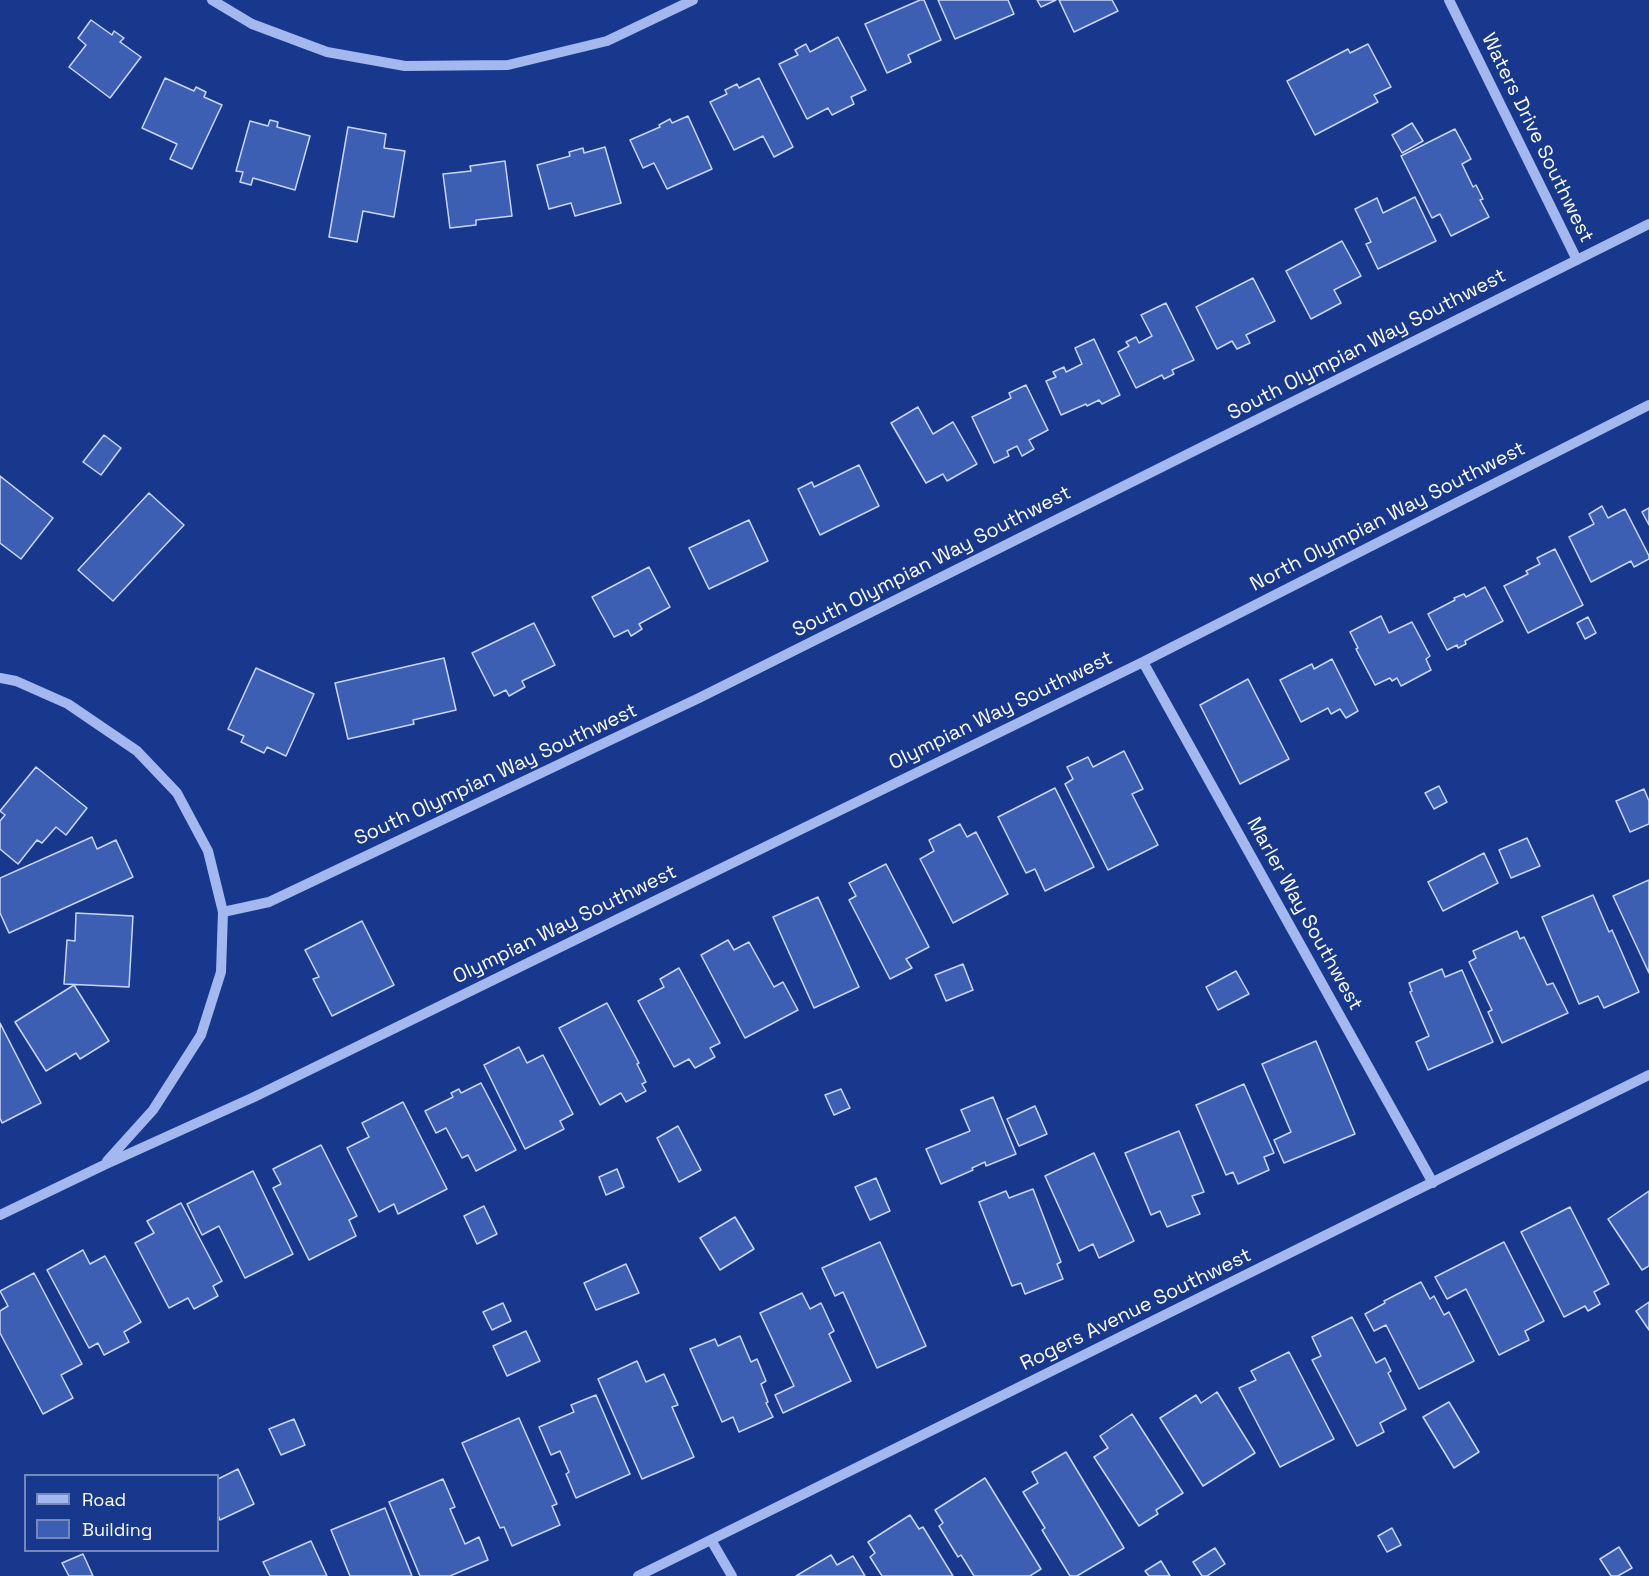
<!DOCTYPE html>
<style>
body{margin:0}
#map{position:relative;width:1649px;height:1576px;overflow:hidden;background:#17388d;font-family:"Space Grotesk",sans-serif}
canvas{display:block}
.legend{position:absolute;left:24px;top:1474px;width:195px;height:78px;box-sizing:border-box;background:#17388d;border:2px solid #7488bb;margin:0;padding:8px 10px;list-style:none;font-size:18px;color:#fff}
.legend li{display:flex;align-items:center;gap:12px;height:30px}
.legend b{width:30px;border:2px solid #7488bb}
</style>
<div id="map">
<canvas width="1649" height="1576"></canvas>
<ul class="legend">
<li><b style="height:8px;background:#a2b8ef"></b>Road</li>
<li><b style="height:16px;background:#3c5eb3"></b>Building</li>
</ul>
</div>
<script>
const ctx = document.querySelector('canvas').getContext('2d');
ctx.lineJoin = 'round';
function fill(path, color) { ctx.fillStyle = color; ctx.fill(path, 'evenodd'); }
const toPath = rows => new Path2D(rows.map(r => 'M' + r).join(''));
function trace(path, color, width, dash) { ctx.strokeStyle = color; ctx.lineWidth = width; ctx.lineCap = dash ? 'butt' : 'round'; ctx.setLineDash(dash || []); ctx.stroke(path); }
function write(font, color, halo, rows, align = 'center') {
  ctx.font = font + ' "Space Grotesk",sans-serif'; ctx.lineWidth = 4.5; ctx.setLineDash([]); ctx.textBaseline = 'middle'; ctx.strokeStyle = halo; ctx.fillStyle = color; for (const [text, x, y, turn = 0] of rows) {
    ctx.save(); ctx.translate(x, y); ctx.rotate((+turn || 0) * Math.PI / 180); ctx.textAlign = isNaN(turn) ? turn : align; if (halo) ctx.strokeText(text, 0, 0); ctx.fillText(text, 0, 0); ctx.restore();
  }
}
const building = toPath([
 [920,0,924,0,941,40,908,55,911,62,887,73,865,24,920,0],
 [938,0,1008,0,1014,14,955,39,938,0],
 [1037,0,1056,0,1041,7,1037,0],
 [1059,0,1112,0,1118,11,1074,32,1059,0],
 [91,20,112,35,114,31,124,38,120,42,141,57,110,98,69,67,86,45,78,38,91,20],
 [838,37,866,90,851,97,854,104,832,115,828,108,807,119,779,64,798,55,795,50,806,44,810,52,838,37],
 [1368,44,1391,87,1374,95,1378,102,1315,135,1287,81,1348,49,1350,53,1368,44],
 [165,78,194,91,196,87,206,92,204,97,222,105,192,169,170,159,177,144,142,128,165,78],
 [759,78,793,147,774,157,763,136,734,150,710,102,727,94,725,90,737,84,739,88,759,78],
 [688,116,712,169,667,189,654,163,643,168,630,140,660,127,659,125,670,119,672,123,688,116],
 [270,120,278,122,277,127,310,136,295,190,253,178,251,185,240,182,243,172,236,171,250,121,268,126,270,120],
 [1412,123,1423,141,1402,153,1392,135,1412,123],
 [348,127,386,134,384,148,405,151,394,217,363,211,357,242,329,237,348,127],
 [1455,129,1471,159,1462,164,1473,187,1476,185,1483,199,1480,200,1489,217,1451,236,1440,214,1432,218,1401,156,1455,129],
 [605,147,621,203,575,216,571,203,549,209,537,165,570,156,569,152,583,148,584,153,605,147],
 [505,161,512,216,476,220,476,225,450,228,443,174,471,171,470,166,505,161],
 [1415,197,1436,241,1378,269,1366,244,1371,242,1355,209,1377,198,1383,213,1415,197],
 [1342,241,1361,276,1334,290,1341,303,1311,319,1286,271,1342,241],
 [1253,278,1275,321,1246,335,1250,343,1237,349,1232,341,1217,349,1196,307,1253,278],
 [1166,303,1194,360,1172,370,1174,374,1164,379,1162,375,1136,388,1118,352,1129,346,1126,342,1136,337,1139,343,1152,336,1141,315,1166,303],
 [1094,339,1120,395,1102,404,1099,400,1087,406,1086,404,1061,415,1046,381,1056,377,1053,372,1064,367,1066,372,1082,364,1075,348,1094,339],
 [1026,385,1048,430,1029,440,1034,449,1022,456,1017,446,1007,451,1009,456,994,463,972,417,1011,398,1009,393,1026,385],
 [918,407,933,434,953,422,977,464,947,481,943,474,926,483,891,423,918,407],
 [104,435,121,448,101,475,83,462,104,435],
 [859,465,879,506,820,535,798,489,812,482,814,487,859,465],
 [0,476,53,518,21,559,0,543,0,476],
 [149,493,184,525,113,601,78,570,149,493],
 [1602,506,1608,518,1625,509,1649,556,1649,559,1634,567,1631,561,1591,582,1569,537,1594,524,1589,514,1602,506],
 [1649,508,1649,525,1642,512,1649,508],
 [749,520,768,561,709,589,689,548,749,520],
 [1555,549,1583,605,1528,633,1504,586,1528,574,1526,571,1540,564,1537,558,1555,549],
 [649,567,670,607,639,624,642,629,631,636,628,630,614,637,592,597,649,567],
 [1485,587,1503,621,1465,641,1466,644,1458,648,1457,645,1447,650,1428,614,1455,600,1454,598,1464,594,1466,597,1485,587],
 [1381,616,1389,633,1412,622,1430,656,1426,659,1431,670,1401,686,1397,678,1392,681,1390,678,1375,685,1356,649,1358,648,1350,632,1381,616],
 [1588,617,1596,633,1585,639,1577,623,1588,617],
 [534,623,555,665,522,681,525,687,509,696,506,690,494,696,472,653,534,623],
 [444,658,456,710,413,720,414,724,348,739,335,683,444,658],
 [1332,659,1358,711,1346,718,1340,709,1331,714,1328,708,1301,722,1280,680,1312,664,1314,669,1332,659],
 [256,668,314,694,286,756,267,747,264,753,241,742,244,736,228,729,256,668],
 [1248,679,1289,759,1240,784,1200,705,1248,679],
 [1124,751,1143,789,1132,794,1158,845,1108,870,1065,784,1073,779,1067,767,1088,757,1093,767,1124,751],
 [36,767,87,808,66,835,56,827,42,843,37,840,18,864,0,849,0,821,5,815,0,811,36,767],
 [1439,786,1447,802,1434,809,1425,793,1439,786],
 [1055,788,1094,867,1045,891,1035,869,1026,873,998,817,1055,788],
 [1644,789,1649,801,1649,824,1630,832,1616,801,1644,789],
 [960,824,967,837,976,832,1008,894,953,923,920,859,934,851,929,840,960,824],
 [92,837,97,849,116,840,133,877,9,933,0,913,0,878,92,837],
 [1527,838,1540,866,1511,878,1499,850,1527,838],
 [1484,853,1498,883,1443,911,1428,882,1484,853],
 [886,864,929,947,906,959,912,968,890,979,849,900,856,896,849,883,886,864],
 [1649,880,1649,973,1613,896,1649,880],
 [1593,895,1609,932,1612,930,1639,992,1604,1008,1598,996,1579,1004,1542,917,1593,895],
 [818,897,859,987,814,1008,773,917,818,897],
 [76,913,133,916,129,987,64,984,67,940,75,941,76,913],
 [362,921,394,985,332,1016,313,979,319,977,305,950,362,921],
 [1517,931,1520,939,1524,937,1547,985,1553,983,1568,1013,1502,1043,1488,1012,1492,1010,1469,962,1476,958,1473,951,1517,931],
 [728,940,734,950,749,942,774,987,783,982,798,1010,745,1038,701,955,728,940],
 [963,964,973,990,946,1001,935,975,963,964],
 [679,968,720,1043,710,1048,715,1057,695,1068,689,1059,674,1067,638,1001,664,987,660,979,679,968],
 [1442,969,1445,977,1462,970,1493,1042,1428,1070,1416,1042,1429,1036,1410,992,1412,991,1409,983,1442,969],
 [1236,971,1249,994,1218,1010,1206,987,1236,971],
 [74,985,109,1041,80,1059,76,1053,46,1071,15,1022,74,985],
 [607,1003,639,1063,637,1064,646,1082,642,1084,646,1091,626,1102,621,1093,600,1105,559,1028,607,1003],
 [0,1023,41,1103,2,1123,0,1118,0,1023],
 [1316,1041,1355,1134,1284,1163,1274,1140,1291,1132,1262,1064,1316,1041],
 [519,1047,527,1063,543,1055,573,1114,560,1121,564,1129,525,1149,484,1065,519,1047],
 [481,1083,516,1150,476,1171,468,1155,462,1158,446,1128,436,1133,425,1111,453,1097,451,1093,459,1089,461,1093,481,1083],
 [1244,1084,1274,1153,1264,1157,1269,1170,1238,1184,1233,1172,1226,1175,1196,1105,1244,1084],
 [841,1089,850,1108,834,1115,825,1095,841,1089],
 [993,1097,1016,1154,986,1166,985,1162,972,1168,973,1170,941,1184,926,1149,970,1131,961,1110,993,1097],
 [403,1102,447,1189,398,1214,394,1204,379,1212,347,1148,369,1137,362,1123,403,1102],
 [1035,1106,1047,1134,1019,1146,1007,1119,1035,1106],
 [678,1126,701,1170,679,1182,657,1138,678,1126],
 [1179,1131,1204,1192,1192,1196,1200,1214,1167,1227,1160,1211,1151,1215,1125,1153,1179,1131],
 [321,1145,357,1216,349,1220,356,1236,309,1260,273,1188,281,1184,273,1169,321,1145],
 [1094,1153,1134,1241,1099,1258,1093,1244,1079,1251,1045,1176,1094,1153],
 [617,1169,624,1187,606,1195,599,1177,617,1169],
 [253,1171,293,1254,245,1278,219,1226,202,1235,187,1204,253,1171],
 [876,1178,890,1211,870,1220,855,1187,876,1178],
 [1033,1189,1061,1262,1057,1264,1063,1279,1025,1294,1021,1283,1012,1286,979,1202,1006,1191,1009,1198,1033,1189],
 [1649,1191,1649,1266,1642,1270,1608,1219,1649,1191],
 [181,1203,222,1281,213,1286,218,1296,194,1309,188,1298,169,1308,135,1243,154,1233,147,1221,181,1203],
 [484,1206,497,1234,477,1244,464,1216,484,1206],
 [1570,1207,1609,1284,1594,1292,1600,1304,1588,1311,1585,1306,1564,1317,1521,1232,1570,1207],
 [735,1217,754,1249,720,1270,700,1238,735,1217],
 [880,1242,926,1346,877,1368,843,1292,835,1296,822,1268,880,1242],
 [1504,1242,1544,1321,1525,1331,1529,1340,1499,1355,1466,1289,1447,1299,1435,1277,1504,1242],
 [83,1250,90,1264,105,1256,141,1322,124,1332,129,1342,104,1355,98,1343,89,1348,47,1270,83,1250],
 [626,1264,639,1293,596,1310,584,1283,626,1264],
 [34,1273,82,1364,61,1375,73,1398,43,1414,0,1333,0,1311,8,1306,0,1291,34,1273],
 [1421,1282,1430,1299,1434,1296,1444,1315,1449,1312,1474,1361,1419,1389,1386,1325,1374,1331,1365,1314,1385,1303,1384,1301,1421,1282],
 [802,1293,810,1309,821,1303,834,1331,829,1334,851,1381,783,1413,775,1395,794,1386,760,1313,802,1293],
 [1649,1302,1649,1330,1636,1311,1649,1302],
 [503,1303,511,1321,492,1330,483,1312,503,1303],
 [1352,1317,1376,1363,1385,1358,1391,1371,1388,1373,1406,1409,1380,1423,1384,1432,1357,1446,1312,1360,1321,1356,1312,1337,1352,1317],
 [526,1331,540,1361,507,1376,493,1346,526,1331],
 [740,1336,751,1362,757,1359,766,1381,761,1384,768,1402,766,1403,773,1417,739,1432,733,1417,722,1422,690,1349,715,1339,718,1346,740,1336],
 [1289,1352,1334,1439,1280,1467,1239,1388,1256,1380,1251,1371,1289,1352],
 [637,1361,646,1382,664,1374,678,1405,672,1407,694,1457,642,1479,598,1379,637,1361],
 [1217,1392,1255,1453,1203,1486,1160,1418,1196,1395,1201,1403,1217,1392],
 [596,1395,630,1474,576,1498,566,1474,569,1472,560,1451,551,1455,539,1427,574,1412,571,1405,596,1395],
 [1449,1402,1479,1452,1454,1468,1423,1417,1449,1402],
 [1132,1414,1183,1493,1156,1510,1158,1514,1139,1526,1094,1457,1108,1448,1100,1436,1132,1414],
 [519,1418,557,1504,552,1506,560,1525,512,1546,504,1527,500,1528,462,1443,519,1418],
 [294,1419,305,1445,281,1455,269,1429,294,1419],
 [1066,1452,1124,1548,1077,1576,1070,1576,1042,1530,1045,1528,1023,1492,1038,1483,1032,1472,1066,1452],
 [238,1469,254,1504,220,1520,218,1515,218,1479,238,1469],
 [985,1478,1041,1569,1030,1576,974,1576,961,1555,958,1557,939,1526,943,1523,935,1510,985,1478],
 [443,1479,455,1507,450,1509,465,1544,479,1537,488,1560,450,1576,420,1576,389,1502,443,1479],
 [385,1508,412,1576,350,1576,331,1530,385,1508],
 [910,1515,919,1529,923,1527,953,1576,882,1576,870,1557,875,1553,868,1542,910,1515],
 [1392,1528,1401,1545,1387,1552,1378,1536,1392,1528],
 [311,1541,327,1576,270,1576,263,1562,311,1541],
 [1619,1547,1632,1568,1618,1576,1611,1576,1600,1559,1619,1547],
 [1215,1548,1225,1564,1207,1576,1202,1576,1193,1562,1215,1548],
 [83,1554,93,1576,69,1576,62,1563,83,1554],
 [831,1555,837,1565,853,1556,865,1576,796,1576,831,1555],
 [1161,1561,1170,1576,1149,1576,1145,1571,1161,1561]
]);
fill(building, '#3c5eb3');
trace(building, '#c8d7fb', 1.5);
trace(toPath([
 [212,0,252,24,327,52,405,66,508,65,607,41,693,0],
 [1449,0,1577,260],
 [1143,662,1433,1183],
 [0,678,16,681,68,704,137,751,177,793,208,851,223,912,221,972,201,1035,153,1110,107,1161],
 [223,912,269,902,699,698,1649,224],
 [0,1215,104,1165,252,1098,1143,662,1649,405],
 [711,1540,732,1576],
 [638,1576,1649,1075]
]), '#a2b8ef', 10);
write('20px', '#fff', '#17388d', [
 ["Waters Drive Southwest",1537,138,64],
 ["South Olympian Way Southwest",1367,345,-27],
 ["North Olympian Way Southwest",1388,517,-27],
 ["South Olympian Way Southwest",932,562,-27],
 ["Olympian Way Southwest",1001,711,-26],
 ["South Olympian Way Southwest",496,775,-25],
 ["Marler Way Southwest",1304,914,61],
 ["Olympian Way Southwest",565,925,-26],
 ["Rogers Avenue Southwest",1136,1310,-26]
]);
</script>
